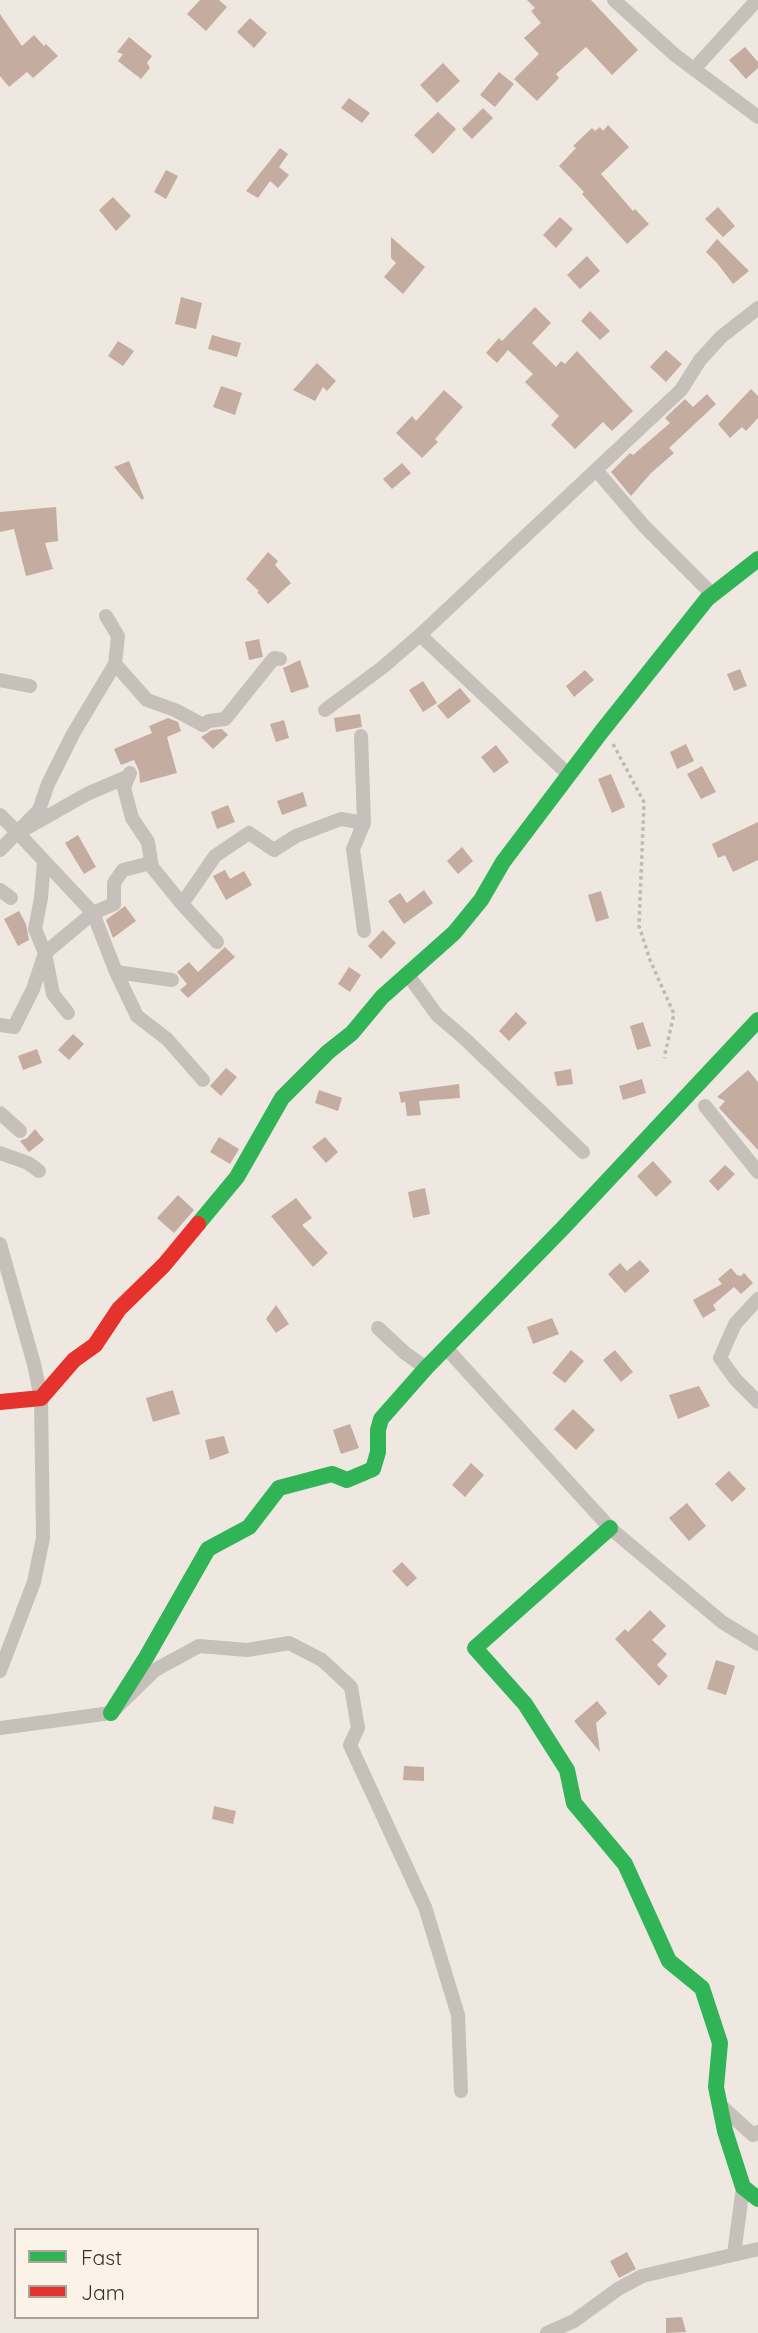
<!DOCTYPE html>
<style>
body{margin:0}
#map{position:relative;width:758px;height:2333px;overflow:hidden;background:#eee8e1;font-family:Quicksand,sans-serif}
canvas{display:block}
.legend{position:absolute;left:14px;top:2228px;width:245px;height:91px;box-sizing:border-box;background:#fbf2e8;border:2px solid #ada39b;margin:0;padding:9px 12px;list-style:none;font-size:21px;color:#392d27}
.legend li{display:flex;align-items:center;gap:14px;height:35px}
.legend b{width:35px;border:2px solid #ada39b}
</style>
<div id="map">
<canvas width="758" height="2333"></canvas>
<ul class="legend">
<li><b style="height:9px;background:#30b455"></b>Fast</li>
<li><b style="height:9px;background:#e5322d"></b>Jam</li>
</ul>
</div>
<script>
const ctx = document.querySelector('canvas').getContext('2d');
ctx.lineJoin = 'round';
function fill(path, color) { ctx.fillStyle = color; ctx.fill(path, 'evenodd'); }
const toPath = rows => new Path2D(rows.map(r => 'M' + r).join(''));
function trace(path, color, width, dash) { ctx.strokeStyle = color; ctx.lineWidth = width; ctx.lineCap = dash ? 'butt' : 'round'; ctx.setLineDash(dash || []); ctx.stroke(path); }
fill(toPath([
 [200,0,219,0,227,7,206,31,187,14],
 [527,0,591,0,638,50,612,75,586,47,556,74,559,78,537,101,514,79,539,54,524,38,541,23,531,11,535,8],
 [0,14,22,46,34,35,44,46,46,44,58,56,33,78,27,72,9,87,0,76],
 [250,18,267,33,254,48,237,32],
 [129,37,152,56,147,63,150,68,141,79,118,61,123,54,117,52],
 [745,47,758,62,758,68,746,79,729,60],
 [443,63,460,81,437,103,420,85],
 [499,72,514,84,495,107,480,95],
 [349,98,370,113,362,123,341,108],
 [483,108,493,118,472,139,462,129],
 [438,112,456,129,433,154,414,135],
 [608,125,629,147,601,174,633,211,635,209,649,224,627,244,582,194,584,192,559,166,576,148,573,146,592,128,595,131,600,127,603,131],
 [280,148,288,154,279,167,289,175,278,188,270,181,258,198,246,191],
 [166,170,178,176,166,199,154,192],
 [113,197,131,216,116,231,99,210],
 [718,207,735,226,723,237,705,219],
 [560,217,573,229,556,248,543,235],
 [391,237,425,267,403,294,384,277,396,263,391,258],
 [717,239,749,271,733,284,717,263,706,252],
 [587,256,600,271,580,289,567,275],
 [181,297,202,303,196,329,175,324],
 [535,307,551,323,532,343,556,367,561,361,565,364,577,351,633,411,612,431,603,422,575,449,551,425,559,416,525,382,533,374,508,350,497,363,486,353,499,338,502,341],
 [590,311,610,331,600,340,581,321],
 [212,335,241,343,237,357,208,349],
 [118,341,134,351,123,366,108,356],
 [666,350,682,364,666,382,650,367],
 [317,363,336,381,327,391,323,387,315,401,293,390],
 [221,386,242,393,235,415,213,407],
 [751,389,758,396,758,418,746,431,742,427,730,438,718,424],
 [444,390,463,407,435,439,438,442,422,458,396,433,412,416,416,421],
 [707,394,716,404,669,448,674,453,651,473,631,496,611,472,630,453,633,455,670,423,665,418,685,399,693,407],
 [129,461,144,498,142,500,114,467],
 [402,463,411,473,392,489,383,479],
 [56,507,58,541,45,543,53,569,26,576,14,529,0,532,0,512],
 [268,552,278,561,275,565,291,583,268,604,257,592,259,591,246,579],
 [259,639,263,657,249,660,245,642],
 [300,660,309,687,291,693,283,668],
 [740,669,747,686,734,691,727,674],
 [585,670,594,680,574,697,566,686],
 [423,681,437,703,423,712,409,690],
 [460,688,471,701,448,719,437,706],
 [360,714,362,727,336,732,334,718],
 [168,718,178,722,181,731,167,737,177,773,140,783,139,771,134,760,121,765,114,749,152,733,149,726],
 [284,720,289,738,276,742,270,724],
 [222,729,228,735,213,749,201,737,212,730],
 [686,744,694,761,677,769,670,752],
 [496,745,509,762,494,773,481,757],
 [702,766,716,792,701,799,687,774],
 [611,774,625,807,612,813,598,779],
 [303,792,307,806,282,815,277,801],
 [228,805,235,822,217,829,211,812],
 [758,822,758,860,733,872,725,855,718,858,712,844],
 [78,835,96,867,84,874,65,843],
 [462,847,473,861,458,874,447,861],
 [225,870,230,879,244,871,252,885,226,900,213,876],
 [424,890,433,903,404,924,388,901,400,893,407,903],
 [601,891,609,918,596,922,588,895],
 [125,906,136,921,113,938,106,920],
 [19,911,26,924,29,940,18,946,4,919],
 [383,930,396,943,381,959,368,946],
 [225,947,235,957,188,998,180,990,187,984,177,972,189,962,198,972],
 [349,967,361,975,350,992,338,984],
 [516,1012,527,1023,509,1041,499,1031],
 [643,1022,651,1046,637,1050,630,1026],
 [73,1034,84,1044,69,1060,58,1050],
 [37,1049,42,1063,23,1070,18,1056],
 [226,1068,237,1077,221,1096,210,1086],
 [571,1069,573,1084,557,1086,554,1072],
 [748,1070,758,1082,758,1150,719,1108,725,1101,717,1097],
 [642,1079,646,1093,623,1100,619,1086],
 [459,1084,460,1098,419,1101,421,1115,407,1116,405,1102,401,1103,399,1092],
 [319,1090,342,1098,338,1111,315,1103],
 [35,1129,44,1140,29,1152,20,1141,27,1138],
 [219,1137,239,1149,230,1164,210,1152],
 [325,1137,338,1152,326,1163,312,1147],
 [653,1161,672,1182,656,1197,637,1176],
 [725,1165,735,1174,718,1191,709,1181],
 [425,1188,430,1214,413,1218,408,1192],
 [178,1195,194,1210,174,1233,157,1218],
 [296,1198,312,1218,302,1225,328,1253,313,1267,271,1216],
 [640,1260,650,1271,625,1293,608,1274,620,1263,627,1271],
 [731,1268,737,1275,741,1276,744,1273,753,1283,741,1294,734,1287,713,1305,716,1310,703,1318,693,1300,722,1284,718,1279],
 [276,1305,289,1324,276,1333,266,1319],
 [552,1318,559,1334,533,1344,527,1327],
 [571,1350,584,1361,565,1383,552,1373],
 [615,1350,633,1372,621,1382,603,1360],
 [699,1386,710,1406,678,1419,669,1395],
 [173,1390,180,1414,153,1422,146,1398],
 [573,1409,595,1430,576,1450,554,1429],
 [350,1424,359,1448,341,1454,333,1430],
 [224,1436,229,1453,210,1460,205,1440],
 [471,1463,484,1475,465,1497,452,1485],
 [729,1471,746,1489,732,1502,715,1484],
 [687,1503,706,1526,689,1541,669,1518],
 [402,1562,417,1578,407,1587,392,1571],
 [650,1610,666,1626,652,1640,667,1654,657,1665,668,1676,659,1686,615,1639,625,1629,628,1632],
 [716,1660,735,1666,726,1695,707,1689],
 [597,1701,607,1713,596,1723,600,1752,574,1721],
 [404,1766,424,1767,424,1781,403,1780],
 [214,1806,236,1811,233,1824,212,1819],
 [627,2252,636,2269,619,2278,610,2261],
 [682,2317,686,2332,666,2333,666,2318]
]), '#c4aca1');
trace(toPath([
 [613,744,644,802,639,926,650,960,674,1014,664,1058]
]), '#c0b8b2', 3.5, [3.5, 3.5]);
trace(toPath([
 [614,0,675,55,758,117],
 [694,69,757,0],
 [596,470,644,526,713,595],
 [420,635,569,775],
 [115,664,147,700,175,710,203,725,209,721,225,719,274,658,280,659],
 [0,680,30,686],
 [325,710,383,667,420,635,681,390,700,360,721,337,758,308],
 [361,736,364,823,353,849,364,931],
 [130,773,124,788,132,818,148,842,152,867,182,904],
 [129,776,87,794,18,833,93,913,116,972,172,980],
 [0,815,18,833],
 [0,850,39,810,48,784,73,734,115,664,118,636,106,616],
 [44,862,41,898,35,929,45,953,53,994,68,1013],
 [0,890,11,898],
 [217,942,182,904,215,856,249,833,274,850,296,836,341,819,364,823],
 [116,972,137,1016,167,1039,203,1080],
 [408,975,437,1015,465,1039,583,1152],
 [0,1025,14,1027,33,989,45,953,93,913,114,904,114,883,123,870,151,863],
 [705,1106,758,1172],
 [0,1113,20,1131],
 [0,1153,28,1163,39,1171],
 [0,1244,34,1364,41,1398,43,1538,34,1582,0,1671],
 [758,1299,735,1324,720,1358,736,1380,758,1402],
 [378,1328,405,1353,426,1368],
 [447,1349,610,1528,722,1622,758,1644],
 [0,1728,111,1713,155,1670,199,1646,247,1650,289,1643,322,1660,351,1687,358,1728,350,1745,425,1907,458,2015,461,2091],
 [719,2104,753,2135,758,2132],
 [734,2254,743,2187],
 [547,2333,574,2321,618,2289,642,2276,758,2249]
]), '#c7c0ba', 14);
trace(toPath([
 [198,1224,237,1177,282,1098,328,1052,352,1033,382,997,454,933,481,900,503,862,602,731,707,599,758,559],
 [610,1528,475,1648,525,1704,567,1770,574,1803,625,1864,669,1961,702,1988,720,2043,716,2087,725,2131,743,2187,758,2199],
 [111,1713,147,1656,208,1549,249,1527,279,1488,332,1474,347,1480,373,1469,378,1452,378,1430,381,1419,426,1368,563,1228,758,1020]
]), '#30b455', 16);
trace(toPath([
 [0,1402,41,1398,74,1360,95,1345,119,1309,164,1265,198,1224]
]), '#e5322d', 16);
</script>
